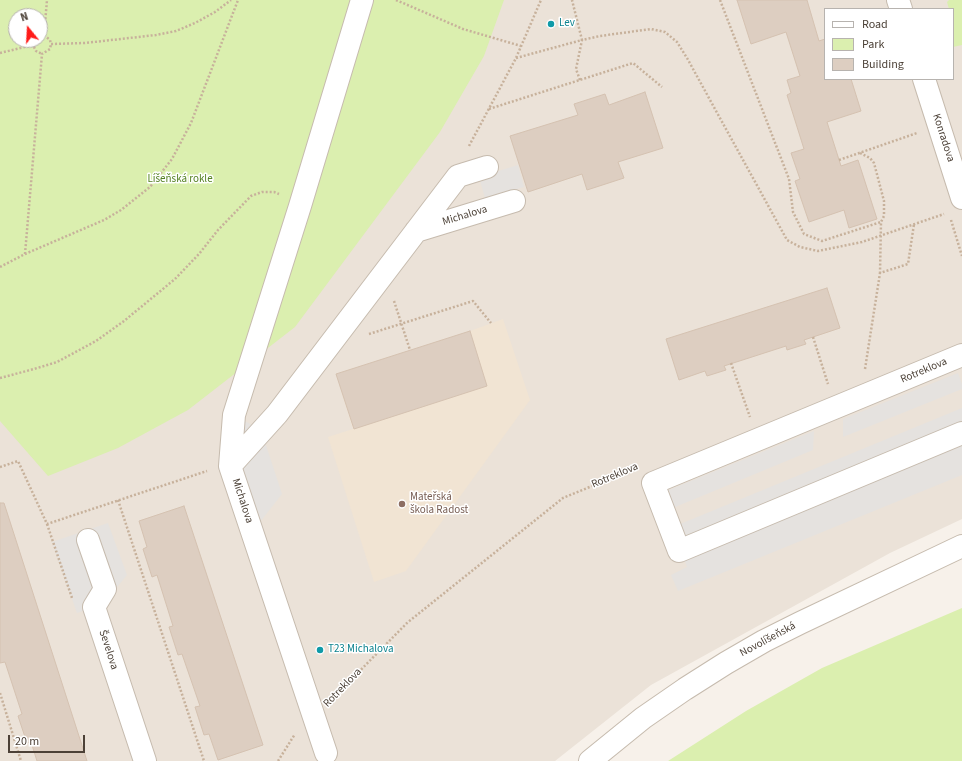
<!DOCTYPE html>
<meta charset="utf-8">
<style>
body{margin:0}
#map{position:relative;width:962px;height:761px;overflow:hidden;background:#f7f1ea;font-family:"Source Sans 3",sans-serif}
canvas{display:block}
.legend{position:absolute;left:824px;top:8px;width:130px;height:72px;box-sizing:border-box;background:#fff;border:1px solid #b7b3af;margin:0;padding:5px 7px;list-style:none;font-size:12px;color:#4c4137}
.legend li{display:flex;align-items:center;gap:8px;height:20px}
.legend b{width:20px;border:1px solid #b7b3af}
.north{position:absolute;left:8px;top:8px;width:40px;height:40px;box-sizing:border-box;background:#fff;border:1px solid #b7b3af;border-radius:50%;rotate:342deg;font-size:11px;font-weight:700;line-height:16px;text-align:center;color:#4c4137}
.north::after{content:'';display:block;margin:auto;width:14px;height:18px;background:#ff1b19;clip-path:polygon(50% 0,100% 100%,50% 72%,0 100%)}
.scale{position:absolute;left:8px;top:735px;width:77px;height:18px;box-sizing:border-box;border:2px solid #4c4137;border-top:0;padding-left:5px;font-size:12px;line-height:14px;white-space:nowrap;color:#4c4137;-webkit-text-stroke:3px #fff;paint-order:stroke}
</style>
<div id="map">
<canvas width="962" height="761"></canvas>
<ul class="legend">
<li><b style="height:5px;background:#fff"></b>Road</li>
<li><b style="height:11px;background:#dbefaf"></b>Park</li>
<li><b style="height:11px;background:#ddcec1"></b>Building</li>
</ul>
<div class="north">N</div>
<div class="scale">20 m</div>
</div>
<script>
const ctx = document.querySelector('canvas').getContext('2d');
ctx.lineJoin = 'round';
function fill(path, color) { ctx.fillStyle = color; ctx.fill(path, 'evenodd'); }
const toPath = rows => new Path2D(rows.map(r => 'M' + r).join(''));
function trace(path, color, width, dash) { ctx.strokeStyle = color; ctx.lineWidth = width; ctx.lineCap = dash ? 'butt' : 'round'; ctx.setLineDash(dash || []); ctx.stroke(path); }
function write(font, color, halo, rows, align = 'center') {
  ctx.font = font + ' "Source Sans 3",sans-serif'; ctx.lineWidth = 3; ctx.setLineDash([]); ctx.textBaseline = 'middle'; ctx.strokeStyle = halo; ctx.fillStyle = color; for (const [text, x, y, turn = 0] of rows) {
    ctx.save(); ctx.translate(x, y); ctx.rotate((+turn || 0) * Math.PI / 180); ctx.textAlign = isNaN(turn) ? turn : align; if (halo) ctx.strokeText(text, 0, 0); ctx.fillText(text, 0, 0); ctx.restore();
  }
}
fill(toPath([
 [0,0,962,0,962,519,890,553,651,685,555,761,0,761],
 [825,9,953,9,953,79,825,79],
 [16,16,40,16,40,40,16,40]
]), '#ebe2d8');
fill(toPath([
 [503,319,530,400,406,571,374,582,328,437,353,429,336,374,470,331]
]), '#f1e4d3');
fill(toPath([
 [0,0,504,0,484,56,440,132,295,327,188,410,118,448,48,476,0,421],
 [16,16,40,16,40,40,16,40],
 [949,0,962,0,962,45,953,47,953,9,949,9,947,2],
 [962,608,962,761,668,761,746,711,822,668]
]), '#dbefaf');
fill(toPath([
 [518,165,524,187,485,198,479,177],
 [958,373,962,384,962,389,843,437,843,419],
 [962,408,962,475,678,591,671,575,687,567,673,527],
 [234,415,261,430,282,494,260,522,237,518,219,464],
 [814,431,813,450,668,510,661,493],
 [108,523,127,575,104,603,77,613,52,542]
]), '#e5e2df');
const building = toPath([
 [737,0,807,0,819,41,825,39,825,79,851,79,861,111,827,122,841,166,858,160,877,219,849,228,844,210,809,222,795,181,800,179,791,153,804,149,787,95,791,93,787,80,800,76,786,32,751,44,737,0],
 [645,92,663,148,618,162,624,178,587,190,582,174,528,192,510,136,578,115,574,104,605,94,609,105,645,92],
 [827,288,840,328,804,340,806,344,787,350,786,346,724,366,726,370,707,376,705,371,679,380,666,339,827,288],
 [470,331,487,386,354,429,336,374,470,331],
 [0,503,4,503,87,761,37,761,31,742,27,743,18,716,22,714,5,662,0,663,0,503],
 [184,506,263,745,218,760,209,734,204,735,195,707,200,706,182,654,178,655,169,627,173,626,157,575,152,577,143,549,147,547,139,521,184,506]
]);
fill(building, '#ddcec1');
trace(building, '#d5c2b1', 1);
const minor = toPath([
 [898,0,901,9],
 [924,79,962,198],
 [416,231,514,201],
 [962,355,653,483,679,551,962,433],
 [230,466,234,415,300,206,362,0],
 [88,540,105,589,94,607,145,761],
 [326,753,230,466,277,414,458,176,487,167],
 [590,761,643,718,685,689,726,663,764,641,800,623,962,546]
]);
trace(minor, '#c6bbae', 24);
trace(toPath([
 [396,0,463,29,521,46],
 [720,0,789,179,793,212,804,234,822,241,881,222],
 [44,35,50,40,51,44,85,43,156,35,176,31,195,23,215,12,231,0],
 [40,36,44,35,47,0],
 [0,53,33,45,36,51,42,54],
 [516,58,582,40,572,0],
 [580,80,576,69,582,40,600,36,651,29,665,32,677,42,687,58,787,240,800,247,818,251,862,242,944,214],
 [489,109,633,63,662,87],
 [469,146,516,58,541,0],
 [860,153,870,158,874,163,884,201,884,216,881,222,880,273],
 [839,160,917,133],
 [951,220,962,256],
 [25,254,42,54,50,49,51,44],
 [0,267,25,254,104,220,121,210,150,187,172,159,191,123,238,0],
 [394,301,410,350],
 [369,334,473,301,491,323],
 [813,337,828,384],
 [731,363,750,417],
 [865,369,880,273,908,264,914,224],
 [0,378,34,369,57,362,96,341,124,321,175,279,199,254,218,230,251,196,262,192,274,192,279,194],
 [0,467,18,461,47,524,207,471],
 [118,500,204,761],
 [47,524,72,598],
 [0,693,21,761],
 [333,698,407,623,563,498,633,469],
 [278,761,295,734]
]), '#c7b19b', 2.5, [2, 2]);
trace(minor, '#fff', 22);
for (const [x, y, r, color] of [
 [551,24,4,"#0f9aa8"],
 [402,504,4,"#8d6e63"],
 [320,650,4,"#0f9aa8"]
]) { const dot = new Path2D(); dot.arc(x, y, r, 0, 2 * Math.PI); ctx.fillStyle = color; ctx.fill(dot); trace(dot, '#fff', 1.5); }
write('11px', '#0d838f', '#fff', [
 ["Lev",559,24],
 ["T23 Michalova",328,650]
], 'left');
write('11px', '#4c4137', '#fff', [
 ["Konradova",943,138,72],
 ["Michalova",465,216,-17],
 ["Rotreklova",924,371,-23],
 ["Rotreklova",615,476,-23],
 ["Michalova",242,501,72],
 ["Novolíšeňská",768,640,-28],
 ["Ševelova",108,650,72],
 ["Rotreklova",343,688,-46]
]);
write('11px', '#538021', '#fff', [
 ["Líšeňská rokle",180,180]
]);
write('11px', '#785e54', '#fff', [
 ["Mateřská",410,498],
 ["škola Radost",410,511]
], 'left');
</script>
